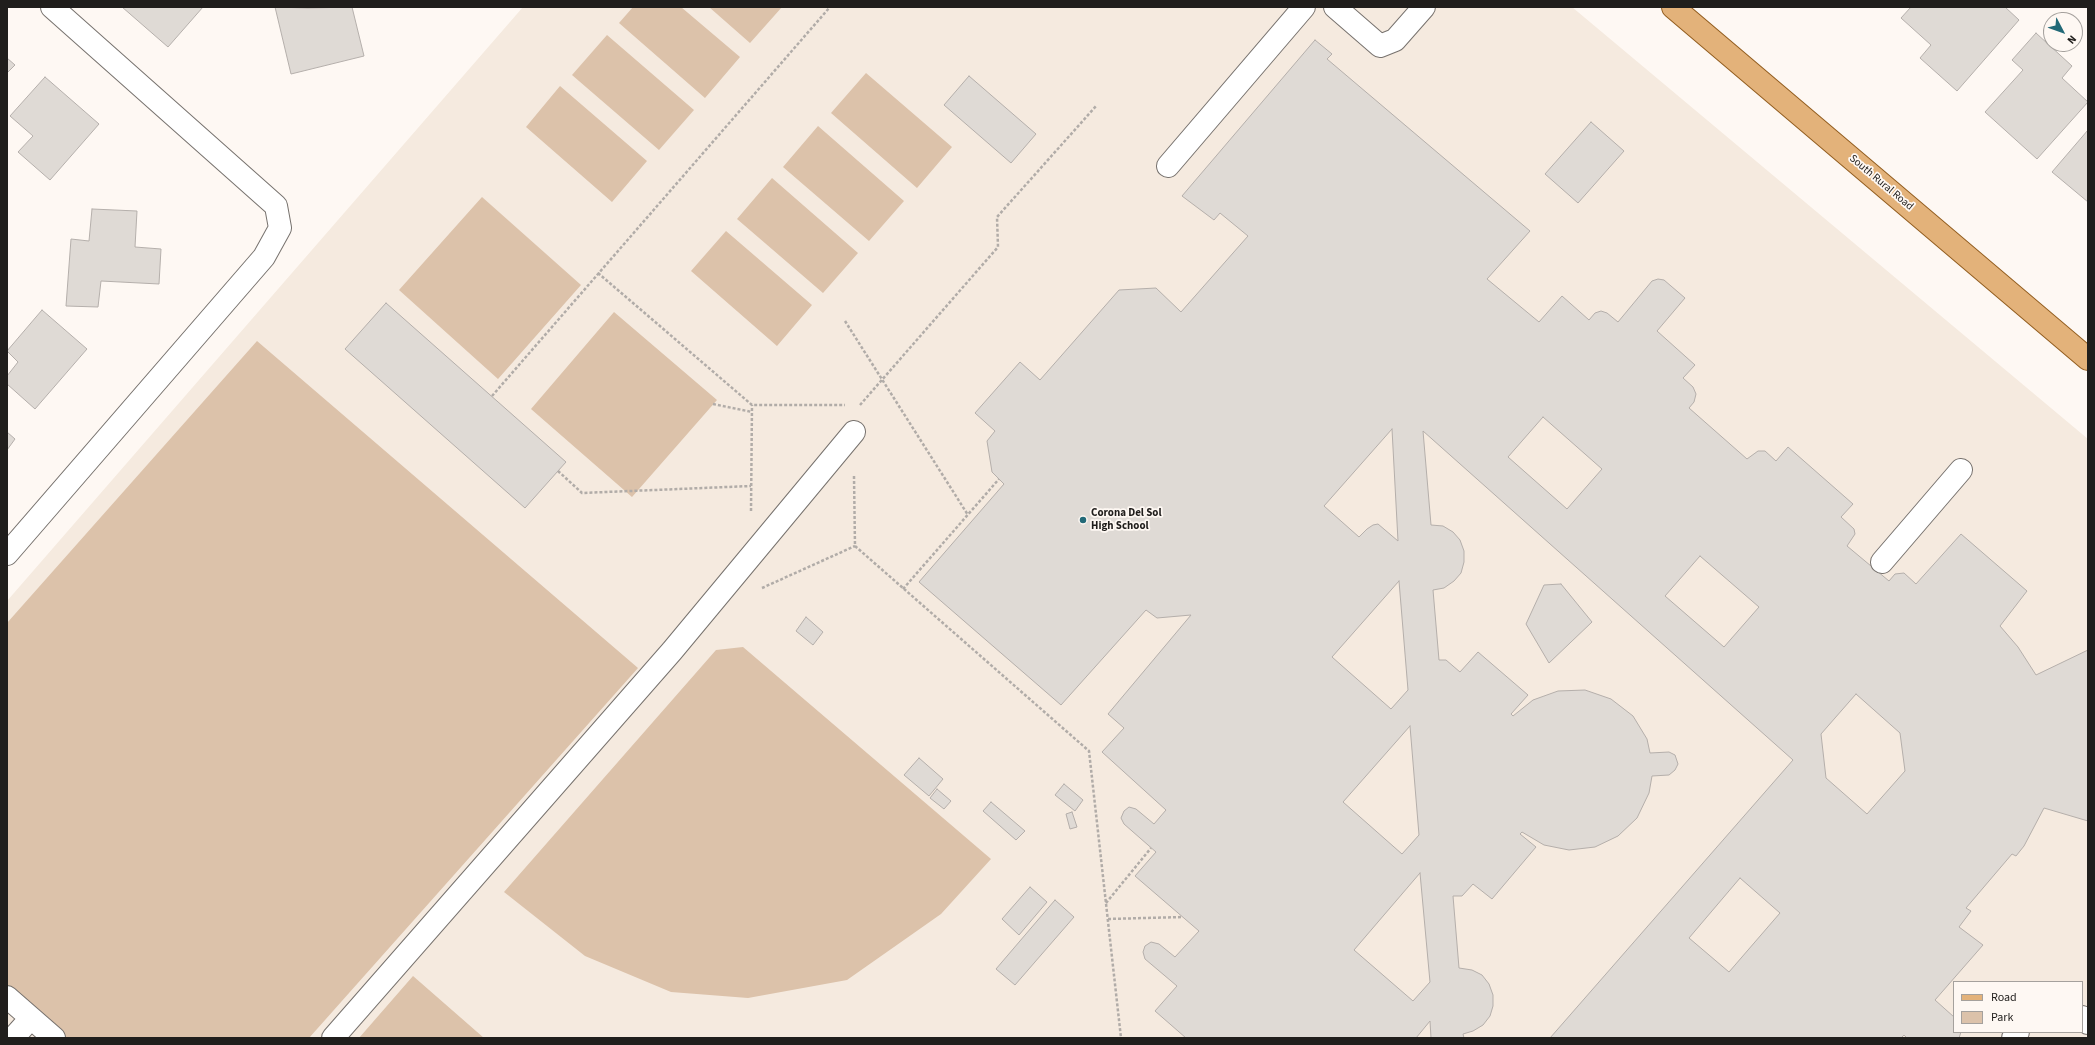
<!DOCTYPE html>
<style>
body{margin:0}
#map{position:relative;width:2095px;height:1045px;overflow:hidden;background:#fef8f3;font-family:"Source Sans 3",sans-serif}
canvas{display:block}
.frame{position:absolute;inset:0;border:8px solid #201e1c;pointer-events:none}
.legend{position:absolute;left:1953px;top:981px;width:130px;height:52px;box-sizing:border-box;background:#fef8f3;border:1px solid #a5a19d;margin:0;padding:5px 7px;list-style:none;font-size:12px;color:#201e1c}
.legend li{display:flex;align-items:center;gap:8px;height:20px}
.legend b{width:20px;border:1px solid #a5a19d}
.north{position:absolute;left:2043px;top:12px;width:40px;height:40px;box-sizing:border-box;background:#fef8f3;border:1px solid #a5a19d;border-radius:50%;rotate:131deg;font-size:11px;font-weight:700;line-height:16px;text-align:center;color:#201e1c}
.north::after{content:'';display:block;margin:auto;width:14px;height:18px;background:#226977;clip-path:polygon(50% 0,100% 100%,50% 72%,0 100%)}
</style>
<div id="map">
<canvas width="2095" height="1045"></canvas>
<div class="frame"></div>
<ul class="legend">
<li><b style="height:5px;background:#e3b27a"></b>Road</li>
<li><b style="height:11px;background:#dcc2aa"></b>Park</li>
</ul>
<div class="north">N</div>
</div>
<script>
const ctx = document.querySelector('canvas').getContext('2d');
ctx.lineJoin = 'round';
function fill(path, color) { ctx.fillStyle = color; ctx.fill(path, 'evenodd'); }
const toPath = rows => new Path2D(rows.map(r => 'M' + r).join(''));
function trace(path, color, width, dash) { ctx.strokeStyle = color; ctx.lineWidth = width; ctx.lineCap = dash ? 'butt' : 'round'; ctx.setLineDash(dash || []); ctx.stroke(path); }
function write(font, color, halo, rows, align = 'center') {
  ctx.font = font + ' "Source Sans 3",sans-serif'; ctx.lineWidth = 3.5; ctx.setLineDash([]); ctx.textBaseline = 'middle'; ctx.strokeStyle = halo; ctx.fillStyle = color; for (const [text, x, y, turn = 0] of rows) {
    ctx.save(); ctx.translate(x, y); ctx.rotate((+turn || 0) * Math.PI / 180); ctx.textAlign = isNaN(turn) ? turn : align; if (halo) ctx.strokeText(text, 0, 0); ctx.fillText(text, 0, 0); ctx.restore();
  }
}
fill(toPath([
 [523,7,1572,7,2088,439,2088,1038,7,1038,7,601],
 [1954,982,2082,982,2082,1032,1954,1032]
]), '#f5eadf');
fill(toPath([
 [633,7,681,7,740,57,705,98,619,23],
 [709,7,782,7,750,43],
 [607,35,694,110,659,150,572,75],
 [866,73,952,147,917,188,831,113],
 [560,86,647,161,612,202,526,127],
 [818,126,904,201,869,241,783,167],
 [772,178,858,253,823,293,737,219],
 [482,197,581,285,498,379,399,290],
 [726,231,812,305,777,346,691,271],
 [614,312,717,400,632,497,531,409],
 [257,341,638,668,309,1038,67,1038,7,986,7,623],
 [743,647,991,859,941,914,847,980,748,998,671,992,585,956,504,892,716,650],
 [413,976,484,1038,359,1038]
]), '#dcc2aa');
const building = toPath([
 [122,7,203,7,168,47,122,7],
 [275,7,308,8,352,7,364,56,291,74,275,7],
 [1911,7,2005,7,2019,20,1957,91,1920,58,1931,45,1901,18,1911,7],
 [2036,33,2072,66,2062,78,2088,102,2037,159,1985,112,2023,70,2012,60,2036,33],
 [1315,40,1332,54,1327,59,1530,231,1487,279,1539,322,1562,296,1589,320,1595,313,1601,311,1607,313,1618,322,1652,281,1658,279,1664,280,1685,298,1657,331,1695,365,1683,378,1693,387,1696,394,1694,402,1689,408,1747,459,1758,451,1765,451,1776,461,1788,447,1853,504,1841,517,1854,529,1855,534,1847,546,1889,581,1895,574,1904,573,1916,584,1961,534,2027,591,2000,626,2018,647,2036,675,2088,650,2088,821,2044,808,2024,846,2016,856,2012,854,1966,908,1971,911,1959,927,1983,945,1935,1000,1954,1017,1954,1032,1961,1032,1959,1038,1907,1038,1904,1035,1901,1038,1550,1038,1793,760,1423,431,1431,525,1443,526,1453,532,1460,540,1464,551,1464,562,1461,573,1454,581,1444,588,1433,590,1439,660,1446,660,1460,672,1478,652,1528,695,1511,714,1513,716,1533,700,1558,691,1585,690,1611,699,1633,716,1647,739,1650,753,1669,752,1675,755,1678,764,1675,770,1669,775,1652,776,1649,793,1637,818,1618,836,1595,847,1569,850,1544,845,1522,832,1520,834,1536,847,1492,899,1473,884,1462,896,1453,896,1459,968,1472,970,1482,975,1489,984,1493,995,1493,1006,1490,1016,1483,1025,1473,1031,1463,1034,1464,1038,1431,1038,1430,1021,1416,1038,1186,1038,1155,1011,1177,986,1145,959,1143,952,1145,946,1151,942,1159,944,1175,957,1199,931,1135,876,1156,852,1124,824,1121,818,1124,811,1129,807,1136,809,1154,824,1166,810,1102,752,1124,728,1108,714,1191,615,1157,618,1146,610,1061,705,919,582,1004,484,992,472,987,441,995,431,975,413,1020,362,1040,380,1119,290,1156,288,1181,312,1248,236,1220,213,1214,220,1182,196,1315,40],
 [1543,417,1602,469,1567,509,1508,457,1543,417],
 [1392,429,1398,541,1378,524,1373,525,1367,529,1359,537,1324,506,1392,429],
 [1700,556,1759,607,1724,647,1665,596,1700,556],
 [1399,581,1408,690,1391,709,1332,657,1399,581],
 [1856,694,1900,733,1905,771,1867,814,1826,778,1821,734,1856,694],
 [1410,726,1419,835,1402,854,1343,802,1410,726],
 [1420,873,1430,982,1413,1001,1354,950,1420,873],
 [1740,878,1780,913,1729,972,1689,938,1740,878],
 [7,58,15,65,7,73,7,58],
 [969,76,1036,134,1011,163,944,105,969,76],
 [45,77,99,124,50,180,18,152,33,136,10,116,45,77],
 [1591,122,1624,151,1578,203,1545,174,1591,122],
 [2088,130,2088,202,2052,172,2088,130],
 [92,209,137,211,135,247,161,249,159,284,101,281,98,307,66,306,71,239,89,241,92,209],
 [386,303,566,462,525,508,345,349,386,303],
 [42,310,87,349,35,409,7,384,7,376,18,362,7,351,42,310],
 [7,432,15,439,7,450,7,432],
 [1561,584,1592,622,1549,663,1526,624,1544,585,1561,584],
 [806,617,823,632,813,645,796,631,806,617],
 [919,758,943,779,929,796,904,775,919,758],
 [1064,784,1083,800,1075,811,1055,795,1064,784],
 [937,789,951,801,944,809,930,798,937,789],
 [991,802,1025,831,1016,840,983,811,991,802],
 [1072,812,1077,827,1070,829,1066,814,1072,812],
 [1030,887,1047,902,1019,935,1002,919,1030,887],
 [1055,900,1074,917,1015,985,996,969,1055,900]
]);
fill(building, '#dfdad5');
trace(building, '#b5afab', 1);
const minor = toPath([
 [1335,7,1380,46,1395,40,1424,7],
 [1168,166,1304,7],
 [7,554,264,257,280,228,276,206,52,7],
 [1882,562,1961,470],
 [7,997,54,1038],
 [2082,1017,2088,1023],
 [13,1038,31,1018],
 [333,1038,672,651,854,432],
 [2013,1038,2018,1032]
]);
const major = toPath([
 [1673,7,2088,359]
]);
trace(minor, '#77726e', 24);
trace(major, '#925d1f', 24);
trace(toPath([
 [598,273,752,405,845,405],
 [845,321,968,515],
 [492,396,830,7],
 [713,404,752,412],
 [860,405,998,247,997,217,1097,105],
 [558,471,582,493,751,486],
 [854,476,855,546,1089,751,1121,1038],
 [751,511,752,405],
 [762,588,855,546],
 [903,589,999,479],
 [1106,903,1151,848],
 [1108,919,1183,917]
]), '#b1aca8', 2.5, [3, 2]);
trace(minor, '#fff', 22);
trace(major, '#e3b27a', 22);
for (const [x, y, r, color] of [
 [1083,520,4,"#226977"]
]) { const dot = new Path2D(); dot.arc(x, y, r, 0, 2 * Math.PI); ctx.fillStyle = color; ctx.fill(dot); trace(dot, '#fef8f3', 1.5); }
write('11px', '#201e1c', '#fef8f3', [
 ["South Rural Road",1881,183,40]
]);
write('bold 11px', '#201e1c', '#fef8f3', [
 ["Corona Del Sol",1091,514],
 ["High School",1091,527]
], 'left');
</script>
